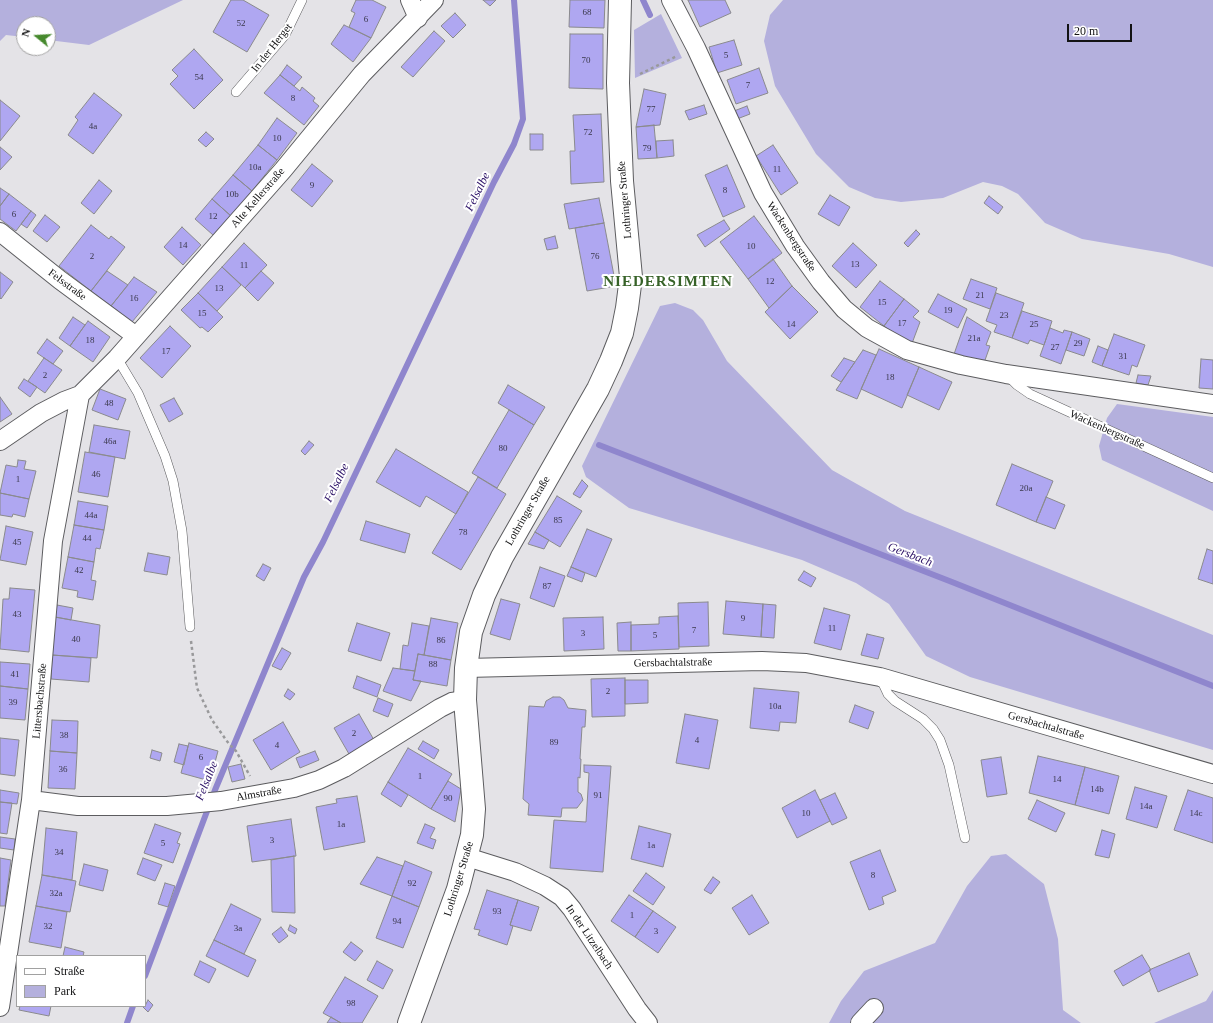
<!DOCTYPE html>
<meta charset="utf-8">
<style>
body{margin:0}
#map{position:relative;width:1213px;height:1023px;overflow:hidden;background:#e4e3e7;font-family:Georgia,serif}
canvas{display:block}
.legend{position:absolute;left:16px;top:955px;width:130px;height:52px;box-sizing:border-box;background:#fff;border:1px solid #a1a1a1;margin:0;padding:5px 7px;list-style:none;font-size:12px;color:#131314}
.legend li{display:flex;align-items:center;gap:8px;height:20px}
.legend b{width:20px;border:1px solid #a1a1a1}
.north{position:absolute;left:16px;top:16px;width:40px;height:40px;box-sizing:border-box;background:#fff;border:1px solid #a1a1a1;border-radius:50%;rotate:288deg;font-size:11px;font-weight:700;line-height:16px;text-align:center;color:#131314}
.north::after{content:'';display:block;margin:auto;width:14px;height:18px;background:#46892d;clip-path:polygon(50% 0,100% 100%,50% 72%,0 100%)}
.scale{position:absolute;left:1067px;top:24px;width:65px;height:18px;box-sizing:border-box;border:2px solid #131314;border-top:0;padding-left:5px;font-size:12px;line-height:14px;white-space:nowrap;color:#131314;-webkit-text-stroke:3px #fff;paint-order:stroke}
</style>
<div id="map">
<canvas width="1213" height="1023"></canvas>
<ul class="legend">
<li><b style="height:5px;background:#fff"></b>Straße</li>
<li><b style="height:11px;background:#b4b0dd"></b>Park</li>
</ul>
<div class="north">N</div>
<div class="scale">20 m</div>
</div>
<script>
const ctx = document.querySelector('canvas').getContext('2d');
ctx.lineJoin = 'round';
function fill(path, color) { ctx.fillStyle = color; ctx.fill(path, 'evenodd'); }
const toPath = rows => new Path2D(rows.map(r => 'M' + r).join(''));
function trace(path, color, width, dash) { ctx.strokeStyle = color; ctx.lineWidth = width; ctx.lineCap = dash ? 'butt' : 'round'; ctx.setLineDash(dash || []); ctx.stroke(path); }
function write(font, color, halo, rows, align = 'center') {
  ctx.font = font + ' Georgia,serif'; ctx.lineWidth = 4; ctx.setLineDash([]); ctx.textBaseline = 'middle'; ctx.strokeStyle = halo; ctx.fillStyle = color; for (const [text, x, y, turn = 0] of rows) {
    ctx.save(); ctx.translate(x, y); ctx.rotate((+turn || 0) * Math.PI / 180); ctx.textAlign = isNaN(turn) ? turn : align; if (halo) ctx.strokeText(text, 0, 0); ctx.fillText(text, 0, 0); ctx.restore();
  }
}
fill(toPath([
 [0,0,183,0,89,45,48,40,48,24,24,24,24,37,6,35,0,41],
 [783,0,1213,0,1213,267,1169,254,1082,239,1045,223,1018,194,1002,186,983,182,943,198,901,202,875,198,849,187,816,154,775,86,764,41,770,15],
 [661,14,682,58,635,78,634,30],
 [675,303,693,310,703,320,727,361,832,470,905,511,1213,635,1213,750,970,677,926,656,889,604,856,583,802,560,629,508,586,477,582,466,660,306],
 [1117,404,1213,417,1213,511,1102,460,1099,446,1107,418],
 [1006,854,1044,884,1058,939,1063,1010,1081,1023,829,1023,841,1001,864,971,935,943,967,886,991,856],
 [1213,990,1213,1023,1154,1023,1206,1001]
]), '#b4b0dd');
trace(toPath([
 [643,0,650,15],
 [599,445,952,582,1213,686],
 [145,976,215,790,304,577,323,542,494,182,514,144,523,119,514,0],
 [127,1023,133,1006]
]), '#8f86cd', 6);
const building = toPath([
 [231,0,243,0,269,15,247,52,213,32,231,0],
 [356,0,372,0,386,7,371,38,349,27,355,13,351,11,356,0],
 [483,0,496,0,490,6,483,0],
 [570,0,605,0,604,28,569,27,570,0],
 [688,0,725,0,731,13,700,27,688,0],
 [455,13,466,25,453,38,441,26,455,13],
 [344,25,371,38,353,62,331,44,344,25],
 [434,31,445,41,413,77,401,67,434,31],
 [570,34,603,34,603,89,569,88,570,34],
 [734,40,742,65,717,73,709,47,734,40],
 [194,49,223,80,194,109,170,84,178,76,172,70,194,49],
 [287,65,302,77,294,86,280,75,287,65],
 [759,68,768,93,736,104,727,80,759,68],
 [280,75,300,91,302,87,315,98,313,101,319,106,304,125,264,93,280,75],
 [644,89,666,94,660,125,636,127,644,89],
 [94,93,122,115,93,154,68,135,78,120,75,117,94,93],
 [0,100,20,116,0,141,0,100],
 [704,105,707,114,689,120,685,111,704,105],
 [747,106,750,114,737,119,734,111,747,106],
 [601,114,604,182,571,184,570,151,575,151,573,115,601,114],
 [277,118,297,133,277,160,258,145,277,118],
 [654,125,657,158,638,159,636,127,654,125],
 [206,132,214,139,206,147,198,140,206,132],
 [530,134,543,134,543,150,530,150,530,134],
 [673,140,674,156,657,158,656,141,673,140],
 [258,145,277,160,252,191,233,175,258,145],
 [773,145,798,183,781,195,756,156,773,145],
 [0,147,12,157,0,170,0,147],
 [312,164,333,181,312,207,291,190,312,164],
 [727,165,745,207,723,217,705,175,727,165],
 [233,175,252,191,231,216,212,199,233,175],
 [99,180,112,191,94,214,81,203,99,180],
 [0,188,9,194,0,206,0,188],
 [9,194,31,211,16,231,0,219,0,206,9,194],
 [830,195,850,207,839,226,818,214,830,195],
 [989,196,1003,207,998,214,984,203,989,196],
 [599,198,604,223,569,229,564,204,599,198],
 [212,199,231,216,213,235,195,219,212,199],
 [31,211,36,215,27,228,21,224,31,211],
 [45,215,60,227,47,242,33,231,45,215],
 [754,216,782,253,748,279,720,242,754,216],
 [724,220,730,229,705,247,697,235,724,220],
 [604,223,616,286,587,291,575,228,604,223],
 [91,225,109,239,111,236,125,247,91,291,59,266,91,225],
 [182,227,201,245,183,265,164,247,182,227],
 [916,230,920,234,908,247,904,243,916,230],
 [555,236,558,248,547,250,544,239,555,236],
 [244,243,267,265,245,288,222,267,244,243],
 [853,243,877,265,856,288,832,266,853,243],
 [773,259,792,286,769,308,748,279,773,259],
 [222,267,241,285,217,311,198,293,222,267],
 [107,271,128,285,111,306,91,291,107,271],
 [261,271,274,283,258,301,245,288,261,271],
 [0,272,13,282,1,299,0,298,0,272],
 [134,277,157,292,132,322,111,306,134,277],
 [971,279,997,288,990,309,963,299,971,279],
 [880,281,904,299,884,326,860,307,880,281],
 [792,286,818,312,790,339,765,312,792,286],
 [198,293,223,317,208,332,202,327,200,328,181,310,198,293],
 [996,293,1024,303,1012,338,994,332,997,325,986,321,996,293],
 [938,294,967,309,958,328,928,312,938,294],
 [904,299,919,311,913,317,920,322,911,346,884,326,904,299],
 [1022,311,1052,321,1044,345,1030,340,1028,344,1012,338,1022,311],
 [73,317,85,325,70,346,59,338,73,317],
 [967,317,991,332,986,345,990,346,984,363,953,357,967,317],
 [88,321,110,337,93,362,70,346,88,321],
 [170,326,191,346,162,378,140,358,170,326],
 [1050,328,1063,333,1064,330,1072,332,1061,364,1040,356,1050,328],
 [1072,332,1090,339,1084,356,1066,350,1072,332],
 [1114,334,1145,345,1137,367,1132,365,1129,375,1102,366,1114,334],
 [47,339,63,351,53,364,37,353,47,339],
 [1098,346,1108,350,1102,366,1092,362,1098,346],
 [879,349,919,367,902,408,861,389,879,349],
 [863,350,876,355,857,399,836,390,863,350],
 [44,358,62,370,45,393,28,381,44,358],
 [844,358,855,362,841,382,831,376,844,358],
 [1201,359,1213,360,1213,389,1199,388,1201,359],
 [919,367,952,382,939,410,907,395,919,367],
 [1138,375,1151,376,1148,385,1136,383,1138,375],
 [24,379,37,387,30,397,18,388,24,379],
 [508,385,545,407,534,425,498,403,508,385],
 [100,389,126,399,118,420,92,410,100,389],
 [0,397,12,414,0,422,0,397],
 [174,398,183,414,169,422,160,405,174,398],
 [509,410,534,425,497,488,472,473,509,410],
 [94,425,130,431,125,459,89,452,94,425],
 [309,441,314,445,305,455,301,451,309,441],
 [396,449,468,492,456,514,426,496,420,507,376,482,396,449],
 [85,452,115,457,108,497,78,492,85,452],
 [18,460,26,461,24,469,36,471,29,499,0,493,6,465,17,467,18,460],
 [1012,464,1053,481,1036,522,996,505,1012,464],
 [478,477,506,494,461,570,432,553,478,477],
 [582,480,588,486,580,498,573,494,582,480],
 [0,493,29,499,25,517,13,514,12,517,0,515,0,493],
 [557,496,582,511,560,547,535,532,557,496],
 [1046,497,1065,505,1055,529,1036,522,1046,497],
 [78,501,108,506,104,530,74,525,78,501],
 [366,521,410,534,405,553,360,540,366,521],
 [74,525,104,530,100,549,96,548,94,562,68,557,74,525],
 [6,526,33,532,26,565,0,560,6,526],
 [587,529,612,539,596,577,571,567,587,529],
 [535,532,549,540,544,549,528,544,535,532],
 [1207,549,1213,551,1213,584,1198,579,1207,549],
 [148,553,170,557,167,575,144,571,148,553],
 [68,557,94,562,91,580,96,581,93,600,77,597,78,591,62,588,68,557],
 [263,564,271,568,264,581,256,576,263,564],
 [540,567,565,576,554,607,530,598,540,567],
 [571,567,585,573,582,582,567,576,571,567],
 [804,571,816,578,811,587,798,580,804,571],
 [10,588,35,590,29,652,0,649,3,599,9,599,10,588],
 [501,599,520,604,510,640,490,634,501,599],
 [726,601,763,604,761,637,723,634,726,601],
 [708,602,709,646,679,647,678,603,708,602],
 [763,604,776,605,774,638,761,637,763,604],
 [57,605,73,608,71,620,55,617,57,605],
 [824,608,850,615,841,650,814,643,824,608],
 [678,616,679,649,631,651,631,625,659,624,659,617,678,616],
 [55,617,100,625,97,658,52,655,55,617],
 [603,617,604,649,564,651,563,618,603,617],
 [431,618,458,623,451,660,424,655,431,618],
 [631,622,631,651,618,651,617,623,631,622],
 [357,623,390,633,381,661,348,651,357,623],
 [412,623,429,626,424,655,418,654,415,671,400,669,403,645,408,646,412,623],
 [867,634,884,638,878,659,861,655,867,634],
 [282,648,291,653,281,670,272,666,282,648],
 [418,654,451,660,447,686,413,680,418,654],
 [52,655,91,658,89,682,51,679,52,655],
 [0,662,30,664,28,689,0,686,0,662],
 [393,668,415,671,413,680,421,681,411,701,383,691,393,668],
 [357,676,381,685,377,697,353,688,357,676],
 [625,678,625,716,592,717,591,679,625,678],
 [625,680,648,680,648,703,625,704,625,680],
 [0,686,28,689,25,720,0,718,0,686],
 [754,688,799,692,796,723,780,722,779,731,750,728,754,688],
 [288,689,295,694,290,700,284,696,288,689],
 [553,697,560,697,564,700,568,708,586,710,585,727,582,727,580,759,581,759,580,778,578,777,578,792,581,794,583,800,577,808,562,808,561,817,528,815,529,804,523,799,529,706,544,707,546,701,553,697],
 [378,698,393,704,388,717,373,711,378,698],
 [855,705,874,712,868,729,849,722,855,705],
 [359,714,374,740,349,754,334,728,359,714],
 [685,714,718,720,709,769,676,763,685,714],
 [52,720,78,721,77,753,50,751,52,720],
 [283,722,300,752,271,770,253,740,283,722],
 [0,738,19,740,15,776,0,774,0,738],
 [423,741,439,750,434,759,418,749,423,741],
 [189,743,218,751,210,781,181,773,189,743],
 [179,744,188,746,184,765,174,762,179,744],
 [408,748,452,774,431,809,388,782,408,748],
 [152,750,162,753,160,761,150,758,152,750],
 [50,751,77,753,75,789,48,788,50,751],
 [315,751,319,760,300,768,296,758,315,751],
 [1038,756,1085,767,1075,805,1029,793,1038,756],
 [1001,757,1007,794,987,797,981,760,1001,757],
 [241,764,245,779,232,782,228,767,241,764],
 [584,765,611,766,603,872,550,868,554,820,586,822,589,773,584,772,584,765],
 [1085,767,1119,776,1109,814,1075,805,1085,767],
 [448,781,461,789,455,822,431,809,448,781],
 [388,782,408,795,401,807,381,794,388,782],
 [1135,787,1167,796,1157,828,1126,819,1135,787],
 [0,790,19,793,17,804,0,802,0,790],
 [815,790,830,821,797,838,782,808,815,790],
 [1188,790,1213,798,1213,843,1174,830,1188,790],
 [835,793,847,818,832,825,820,800,835,793],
 [357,796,365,842,324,850,316,807,337,803,336,799,357,796],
 [1037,800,1065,813,1056,832,1028,819,1037,800],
 [0,802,12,803,7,834,0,833,0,802],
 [291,819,296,856,252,862,247,826,291,819],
 [155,824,181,833,177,843,180,844,173,863,144,853,155,824],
 [425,824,435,828,430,838,436,840,433,849,417,843,425,824],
 [639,826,671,834,663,867,631,859,639,826],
 [46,828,77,832,72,880,42,875,46,828],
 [1102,830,1115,834,1109,858,1095,855,1102,830],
 [0,837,15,839,14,850,0,848,0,837],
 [880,850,896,891,882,897,884,904,869,910,850,862,880,850],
 [294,856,295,913,272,912,271,860,294,856],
 [377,857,403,866,392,896,360,884,377,857],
 [0,858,11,860,5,906,0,906,0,858],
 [143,858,162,865,155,881,137,874,143,858],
 [405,861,432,872,419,907,392,896,405,861],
 [84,864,108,870,103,891,79,885,84,864],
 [646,873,665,887,653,905,633,891,646,873],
 [42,875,76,881,70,912,36,906,42,875],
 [713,877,720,882,711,894,704,890,713,877],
 [165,883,175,886,168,907,158,904,165,883],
 [487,890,518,900,510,925,513,926,507,945,478,935,480,930,474,929,487,890],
 [629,895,653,911,635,937,611,921,629,895],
 [752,895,769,923,749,935,732,908,752,895],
 [392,896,419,907,403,948,376,938,392,896],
 [518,900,539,907,531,931,510,925,518,900],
 [231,904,261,919,244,954,214,940,231,904],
 [36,906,67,912,61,948,29,942,36,906],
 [653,911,676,927,658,953,635,937,653,911],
 [290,925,297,929,295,934,288,930,290,925],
 [281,927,288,936,279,943,272,934,281,927],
 [214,940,256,960,248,977,206,956,214,940],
 [351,942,363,951,355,961,343,952,351,942],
 [65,947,84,952,83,956,63,956,65,947],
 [1189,953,1198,975,1158,992,1149,970,1189,953],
 [1142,955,1151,970,1123,986,1114,971,1142,955],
 [200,961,216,969,209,983,194,975,200,961],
 [377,961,393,970,383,989,367,980,377,961],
 [345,977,378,996,362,1023,341,1023,323,1013,345,977],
 [148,1000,153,1005,148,1012,142,1006,145,1006,148,1000],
 [20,1006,51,1006,49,1016,19,1010,20,1006],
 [331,1017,341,1023,327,1023,331,1017]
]);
fill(building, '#afa7f1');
trace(building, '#8a8a8d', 1);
const lane = toPath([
 [236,92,285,35,302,0],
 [117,358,138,393,165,456,173,481,182,531,190,627],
 [1008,376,1017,385,1030,394,1213,478],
 [880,677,888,694,895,701,923,719,933,729,940,740,949,765,965,838]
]);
const street = toPath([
 [410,0,418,18],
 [671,0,696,48,763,193,795,246,821,282,844,309,867,328,907,350,961,365,1006,374,1213,404],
 [0,232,60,280,136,336],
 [0,441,41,413,64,401,80,395,117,358,283,170,362,74,434,0],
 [466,668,762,661,806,663,880,677,1213,774],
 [31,800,78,806,167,806,221,801,294,788,319,780,344,768,440,708,452,702,465,700],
 [467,857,515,872,545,886,562,897,572,909,637,1009,648,1023],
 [0,1007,31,800,53,541,80,395],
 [860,1023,874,1008]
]);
const secondary = toPath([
 [409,1023,458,889,472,835,474,809,465,700,466,668,471,632,484,595,502,557,598,389,611,361,622,333,627,308,631,277,622,181,618,83,620,0]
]);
trace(lane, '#5c5c5f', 10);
trace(street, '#5c5c5f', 20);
trace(secondary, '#5c5c5f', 24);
trace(toPath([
 [640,74,677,56],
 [191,641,197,688,212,720,229,744,236,751,250,776]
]), '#99999b', 2.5, [3, 3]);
trace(lane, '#fff', 9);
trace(street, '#fff', 18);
trace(secondary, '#fff', 22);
write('9px', '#3a384b', null, [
 ["68",587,13],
 ["6",366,20],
 ["52",241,24],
 ["5",726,56],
 ["70",586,61],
 ["54",199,78],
 ["7",748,86],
 ["8",293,99],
 ["77",651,110],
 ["4a",93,127],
 ["72",588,133],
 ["10",277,139],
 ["79",647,149],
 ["10a",255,168],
 ["11",777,170],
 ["9",312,186],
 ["8",725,191],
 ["10b",232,195],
 ["6",14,215],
 ["12",213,217],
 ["14",183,246],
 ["10",751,247],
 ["2",92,257],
 ["76",595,257],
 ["13",855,265],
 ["11",244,266],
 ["12",770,282],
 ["13",219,289],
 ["21",980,296],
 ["16",134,299],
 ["15",882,303],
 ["19",948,311],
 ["15",202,314],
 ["23",1004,316],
 ["17",902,324],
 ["14",791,325],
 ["25",1034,325],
 ["21a",974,339],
 ["18",90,341],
 ["29",1078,344],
 ["27",1055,348],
 ["17",166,352],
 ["31",1123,357],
 ["2",45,376],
 ["18",890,378],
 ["48",109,404],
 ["46a",110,442],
 ["80",503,449],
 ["46",96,475],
 ["1",18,480],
 ["20a",1026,489],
 ["44a",91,516],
 ["85",558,521],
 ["78",463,533],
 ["44",87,539],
 ["45",17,543],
 ["42",79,571],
 ["87",547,587],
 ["43",17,615],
 ["9",743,619],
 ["11",832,629],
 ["7",694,631],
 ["3",583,634],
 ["5",655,636],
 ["40",76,640],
 ["86",441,641],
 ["88",433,665],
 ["41",15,675],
 ["2",608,692],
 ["39",13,703],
 ["10a",775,707],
 ["2",354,734],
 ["38",64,736],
 ["4",697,741],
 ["89",554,743],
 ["4",277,746],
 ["6",201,758],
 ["36",63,770],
 ["1",420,777],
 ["14",1057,780],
 ["14b",1097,790],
 ["91",598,796],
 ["90",448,799],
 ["14a",1146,807],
 ["10",806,814],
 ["14c",1196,814],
 ["1a",341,825],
 ["3",272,841],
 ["5",163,844],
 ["1a",651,846],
 ["34",59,853],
 ["8",873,876],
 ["92",412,884],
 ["32a",56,894],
 ["93",497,912],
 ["1",632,916],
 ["94",397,922],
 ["32",48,927],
 ["3a",238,929],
 ["3",656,932],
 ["98",351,1004]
]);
write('11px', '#131314', '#fff', [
 ["In der Herget",272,48,-52],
 ["Alte Kellerstraße",258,198,-49],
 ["Lothringer Straße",625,200,-95],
 ["Wackenbergstraße",791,237,57],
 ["Felsstraße",67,285,37],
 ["Wackenbergstraße",1107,430,24],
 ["Lothringer Straße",528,511,-60],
 ["Gersbachtalstraße",673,663,-1],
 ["Littersbachstraße",40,701,-85],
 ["Gersbachtalstraße",1046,726,16],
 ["Almstraße",259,794,-10],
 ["Lothringer Straße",459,879,-73],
 ["In der Litzelbach",589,937,56]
]);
write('italic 12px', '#2c1267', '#fff', [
 ["Felsalbe",478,192,-64],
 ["Felsalbe",337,483,-64],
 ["Gersbach",910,555,21],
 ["Felsalbe",207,781,-68]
]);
ctx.letterSpacing = '1px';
write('bold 15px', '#376228', '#fff', [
 ["NIEDERSIMTEN",668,282]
]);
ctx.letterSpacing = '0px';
</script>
